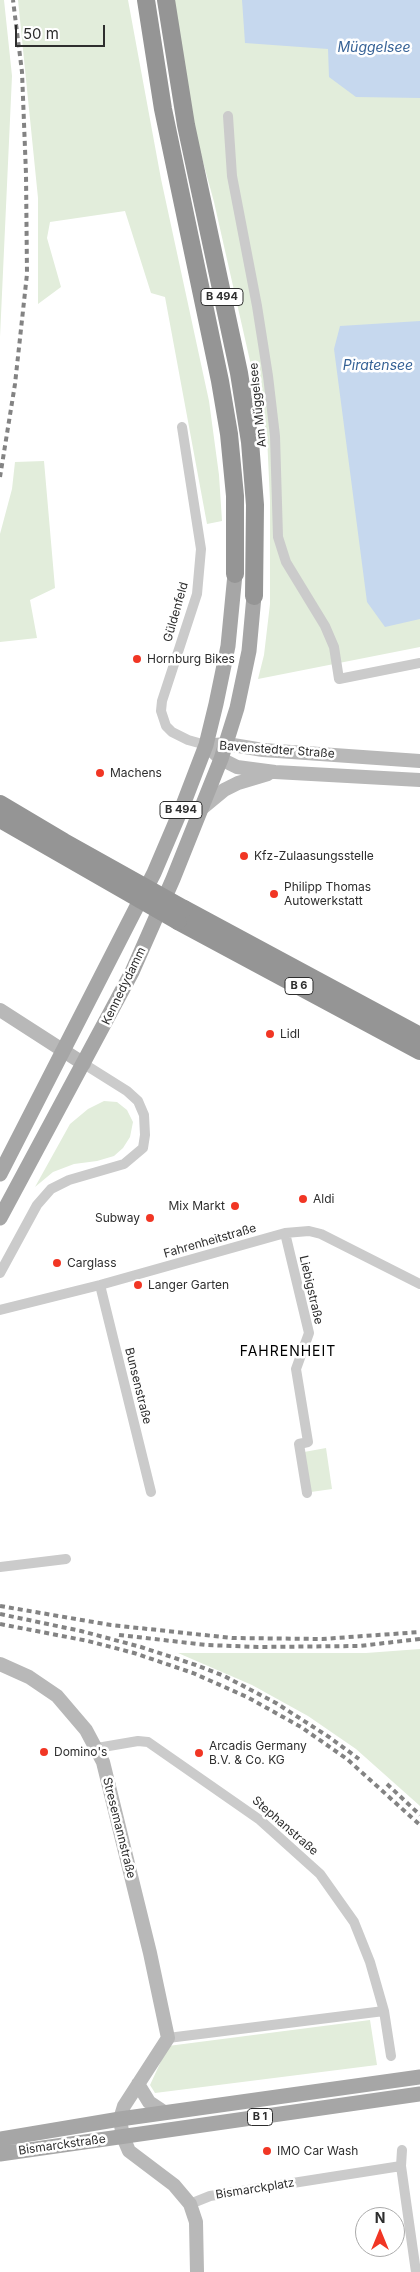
<!DOCTYPE html>
<meta charset="utf-8">
<style>
body{margin:0}
#map{position:relative;width:420px;height:2272px;overflow:hidden;background:#fff;font-family:Inter,sans-serif}
canvas{display:block}
.north{position:absolute;left:355px;top:2207px;width:50px;height:50px;box-sizing:border-box;background:#fff;border:1px solid #ababab;border-radius:50%;rotate:0deg;font-size:14px;font-weight:700;line-height:20px;text-align:center;color:#2e2e2e}
.north::after{content:'';display:block;margin:auto;width:18px;height:22px;background:#f13624;clip-path:polygon(50% 0,100% 100%,50% 72%,0 100%)}
.scale{position:absolute;left:15px;top:25px;width:90px;height:22px;box-sizing:border-box;border:2px solid #2e2e2e;border-top:0;padding-left:6px;font-size:15px;line-height:18px;white-space:nowrap;color:#2e2e2e;-webkit-text-stroke:4px #fff;paint-order:stroke}
</style>
<div id="map">
<canvas width="420" height="2272"></canvas>
<div class="north">N</div>
<div class="scale">50 m</div>
</div>
<script>
const ctx = document.querySelector('canvas').getContext('2d');
ctx.lineJoin = 'round';
function fill(path, color) { ctx.fillStyle = color; ctx.fill(path, 'evenodd'); }
const toPath = rows => new Path2D(rows.map(r => 'M' + r).join(''));
function trace(path, color, width, dash) { ctx.strokeStyle = color; ctx.lineWidth = width; ctx.lineCap = dash ? 'butt' : 'round'; ctx.setLineDash(dash || []); ctx.stroke(path); }
function write(font, color, halo, rows, align = 'center') {
  ctx.font = font + ' Inter,sans-serif'; ctx.lineWidth = 5; ctx.setLineDash([]); ctx.textBaseline = 'middle'; ctx.strokeStyle = halo; ctx.fillStyle = color; for (const [text, x, y, turn = 0] of rows) {
    ctx.save(); ctx.translate(x, y); ctx.rotate((+turn || 0) * Math.PI / 180); ctx.textAlign = isNaN(turn) ? turn : align; if (halo) ctx.strokeText(text, 0, 0); ctx.fillText(text, 0, 0); ctx.restore();
  }
}
fill(toPath([
 [0,0,4,0,12,76,0,337],
 [18,0,128,0,161,179,209,401,219,475,222,521,207,524,165,297,151,293,125,211,50,222,47,238,61,287,38,304,38,198],
 [174,0,420,0,420,647,258,679,264,655,270,604,270,501,267,436,214,202,191,118],
 [44,461,55,588,30,600,37,638,0,642,0,534,12,489,15,462],
 [104,1101,117,1102,127,1110,133,1122,130,1137,123,1148,114,1156,97,1161,74,1164,53,1172,35,1187,70,1124,88,1109],
 [326,1448,332,1489,311,1492,304,1452],
 [420,1649,420,1806,356,1749,308,1716,252,1685,178,1653,366,1653],
 [370,2020,377,2065,155,2093,150,2085,168,2046]
]), '#e2eddb');
fill(toPath([
 [242,0,420,0,420,98,356,97,329,77,328,49,245,43],
 [420,321,420,619,385,627,367,602,334,349,340,326]
]), '#c6d8ee');
trace(toPath([
 [228,116,232,176,257,306,268,376,275,436,278,537,286,562,325,626,334,647,339,679,420,663],
 [182,427,201,549,197,594,162,701,161,711,166,726,172,732,188,740,206,745],
 [285,1233,309,1333,296,1369,308,1442,299,1444,307,1493],
 [0,1273,37,1205,51,1189,69,1180,124,1164,143,1148,145,1135,144,1115,138,1101,127,1091,84,1064],
 [100,1285,151,1492],
 [0,1310,100,1285,285,1233,309,1231,321,1234,420,1284],
 [0,1567,66,1559],
 [97,1748,138,1741,148,1742,260,1820,320,1874,354,1922,370,1962,384,2011,391,2056],
 [168,2038,384,2011],
 [402,2150,401,2166,416,2272],
 [190,2204,210,2196,401,2166]
]), '#cbcbcb', 10);
trace(toPath([
 [206,745,221,759,237,767,275,772,420,780],
 [214,745,227,744,263,750,420,761],
 [201,809,224,790,238,783,268,774],
 [0,1010,84,1064],
 [0,1664,29,1677,57,1696,86,1730,103,1762,150,1953,168,2038,124,2106,120,2119,123,2137,129,2151,174,2185,190,2204,196,2222,197,2272],
 [138,2084,149,2102,164,2112]
]), '#b8b8b8', 14);
trace(toPath([
 [0,1174,154,873,183,805,206,745,216,704,228,646,235,574],
 [0,1218,132,972,173,879,221,759,237,708,249,651,254,596],
 [0,2139,120,2119,420,2077],
 [0,2154,420,2094]
]), '#a6a6a6', 15);
trace(toPath([
 [146,0,163,109,220,381,229,434,235,496,235,574],
 [166,0,186,125,239,373,250,442,255,505,254,596],
 [184,909,420,1036],
 [178,921,420,1051]
]), '#959595', 18);
trace(toPath([
 [0,477,15,384,27,274,26,174,22,72,13,0],
 [0,1606,111,1625,232,1638,322,1639,420,1632],
 [0,1614,81,1631,141,1647,196,1665,224,1676,276,1703,329,1737,359,1759],
 [0,1624,88,1641,134,1653,193,1673,247,1697,301,1727,347,1759,420,1825],
 [119,1635,207,1645,258,1647,359,1646,420,1639],
 [387,1784,420,1815]
]), '#838383', 4, [5, 4]);
trace(toPath([
 [0,804,64,842,184,909],
 [0,819,178,921]
]), '#959595', 18);
for (const [x, y, r, color] of [
 [137,659,5,"#f13624"],
 [100,773,5,"#f13624"],
 [244,856,5,"#f13624"],
 [274,894,5,"#f13624"],
 [270,1034,5,"#f13624"],
 [303,1199,5,"#f13624"],
 [235,1206,5,"#f13624"],
 [150,1218,5,"#f13624"],
 [57,1263,5,"#f13624"],
 [138,1285,5,"#f13624"],
 [44,1752,5,"#f13624"],
 [199,1753,5,"#f13624"],
 [267,2151,5,"#f13624"]
]) { const dot = new Path2D(); dot.arc(x, y, r, 0, 2 * Math.PI); ctx.fillStyle = color; ctx.fill(dot); trace(dot, '#fff', 2); }
for (const [x, y, w] of [
 [222,297,42],
 [181,810,42],
 [299,986,28],
 [260,2117,25]
]) { const box = new Path2D(); box.roundRect(x - w / 2, y - 8.5, w, 17, 4); ctx.fillStyle = '#fff'; ctx.fill(box); trace(box, '#2e2e2e', 1); }
write('bold 11px', '#2e2e2e', null, [
 ["B 494",222,297],
 ["B 494",181,810],
 ["B 6",299,986],
 ["B 1",260,2117]
]);
write('12px', '#2e2e2e', '#fff', [
 ["Am Müggelsee",258,405,-96],
 ["Güldenfeld",176,612,-74],
 ["Bavenstedter Straße",277,750,4],
 ["Kennedydamm",124,986,-64],
 ["Fahrenheitstraße",210,1241,-16],
 ["Liebigstraße",311,1290,77],
 ["Bunsenstraße",138,1386,76],
 ["Stephanstraße",285,1826,41],
 ["Stresemannstraße",119,1828,76],
 ["Bismarckstraße",62,2145,-8],
 ["Bismarckplatz",255,2189,-9]
]);
write('12px', '#2e2e2e', '#fff', [
 ["Hornburg Bikes",147,659],
 ["Machens",110,773],
 ["Kfz-Zulaasungsstelle",254,856],
 ["Philipp Thomas",284,887],
 ["Autowerkstatt",284,901],
 ["Lidl",280,1034],
 ["Aldi",313,1199],
 ["Mix Markt",225,1206,"right"],
 ["Subway",140,1218,"right"],
 ["Carglass",67,1263],
 ["Langer Garten",148,1285],
 ["Arcadis Germany",209,1746],
 ["B.V. & Co. KG",209,1760],
 ["Domino's",54,1752],
 ["IMO Car Wash",277,2151]
], 'left');
write('italic 14px', '#366296', '#fff', [
 ["Müggelsee",374,48],
 ["Piratensee",378,366]
]);
ctx.letterSpacing = '1px';
write('14px', '#000', '#fff', [
 ["FAHRENHEIT",288,1352]
]);
ctx.letterSpacing = '0px';
</script>
